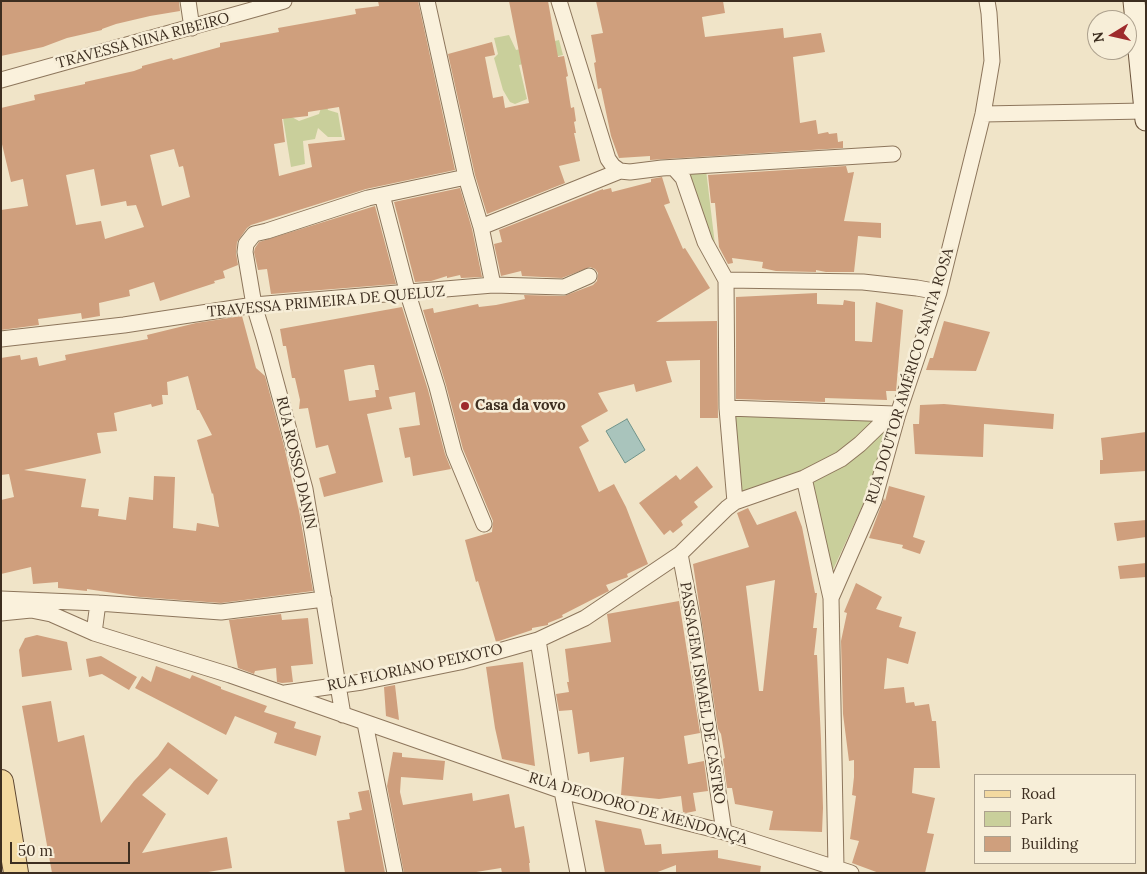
<!DOCTYPE html>
<meta charset="utf-8">
<style>
body{margin:0}
#map{position:relative;width:1147px;height:874px;overflow:hidden;background:#f0e4c8;font-family:Lora,serif}
canvas{display:block}
.frame{position:absolute;inset:0;border:2px solid #3d2e20;pointer-events:none}
.legend{position:absolute;left:974px;top:774px;width:162px;height:90px;box-sizing:border-box;background:#f7eed8;border:1px solid #ada18e;margin:0;padding:6px 9px;list-style:none;font-size:15px;color:#3d2e20}
.legend li{display:flex;align-items:center;gap:10px;height:25px}
.legend b{width:25px;border:1px solid #ada18e}
.north{position:absolute;left:1087px;top:10px;width:50px;height:50px;box-sizing:border-box;background:#f7eed8;border:1px solid #ada18e;border-radius:50%;rotate:261deg;font-size:14px;font-weight:700;line-height:20px;text-align:center;color:#3d2e20}
.north::after{content:'';display:block;margin:auto;width:18px;height:22px;background:#9e2a2b;clip-path:polygon(50% 0,100% 100%,50% 72%,0 100%)}
.scale{position:absolute;left:10px;top:842px;width:120px;height:22px;box-sizing:border-box;border:2px solid #3d2e20;border-top:0;padding-left:6px;font-size:15px;line-height:18px;white-space:nowrap;color:#3d2e20;-webkit-text-stroke:4px #f7eed8;paint-order:stroke}
</style>
<div id="map">
<canvas width="1147" height="874"></canvas>
<div class="frame"></div>
<ul class="legend">
<li><b style="height:6px;background:#f3d9a0"></b>Road</li>
<li><b style="height:14px;background:#c9cf9b"></b>Park</li>
<li><b style="height:14px;background:#cf9f7d"></b>Building</li>
</ul>
<div class="north">N</div>
<div class="scale">50 m</div>
</div>
<script>
const ctx = document.querySelector('canvas').getContext('2d');
ctx.lineJoin = 'round';
function fill(path, color) { ctx.fillStyle = color; ctx.fill(path, 'evenodd'); }
const toPath = rows => new Path2D(rows.map(r => 'M' + r).join(''));
function trace(path, color, width, dash) { ctx.strokeStyle = color; ctx.lineWidth = width; ctx.lineCap = dash ? 'butt' : 'round'; ctx.setLineDash(dash || []); ctx.stroke(path); }
function write(font, color, halo, rows, align = 'center') {
  ctx.font = font + ' Lora,serif'; ctx.lineWidth = 5; ctx.setLineDash([]); ctx.textBaseline = 'middle'; ctx.strokeStyle = halo; ctx.fillStyle = color; for (const [text, x, y, turn = 0] of rows) {
    ctx.save(); ctx.translate(x, y); ctx.rotate((+turn || 0) * Math.PI / 180); ctx.textAlign = isNaN(turn) ? turn : align; if (halo) ctx.strokeText(text, 0, 0); ctx.fillText(text, 0, 0); ctx.restore();
  }
}
fill(toPath([
 [509,35,516,50,559,40,563,55,519,65,527,99,515,104,510,102,503,90,494,58,498,54,494,38],
 [324,99,328,110,338,113,342,137,328,137,318,128,315,139,303,141,305,164,291,167,283,118,290,116,299,121,319,114],
 [706,170,716,253,703,230,689,174],
 [734,413,894,417,867,496,831,574,808,471,738,495]
]), '#c9cf9b');
const water = toPath([
 [627,419,645,450,625,463,606,431,627,419]
]);
fill(water, '#a9c4bc');
trace(water, '#6f938a', 1);
fill(toPath([
 [1,1,179,1,180,11,150,16,116,24,102,29,102,30,67,38,43,47,1,56],
 [378,1,418,1,455,170,366,189,251,225,247,228,237,242,236,253,238,265,223,271,225,278,214,281,215,283,160,301,154,282,129,290,130,296,99,303,100,316,82,319,81,313,38,319,39,325,1,330,1,210,28,206,23,179,11,182,1,140,1,108,35,100,34,95,85,84,85,82,134,71,142,68,142,66,172,58,173,60,220,47,220,43,279,32,278,28,356,14,355,9,379,6],
 [339,107,345,140,308,144,312,167,279,176,274,144,285,142,282,119,308,116,308,112],
 [174,149,179,167,183,166,190,197,162,206,150,155],
 [94,169,101,206,126,201,127,206,136,205,144,227,105,239,101,221,76,225,66,175],
 [509,1,548,1,558,57,564,56,568,76,566,77,571,108,574,107,576,121,574,122,576,133,574,133,580,161,559,166,565,183,487,214,475,175,448,54,492,42,495,55,485,57,493,98,503,96,505,108,529,103],
 [596,1,723,1,725,13,702,17,705,37,783,28,784,38,821,33,825,52,793,57,800,123,816,120,818,134,828,132,829,134,837,133,838,142,843,141,843,148,650,160,650,156,619,158,611,136,601,88,598,89,594,63,596,62,591,35,603,33],
 [846,166,848,173,854,172,844,221,881,223,881,238,858,236,854,272,826,272,816,270,816,272,776,271,762,268,763,262,732,258,733,263,728,264,719,247,715,203,711,203,708,175],
 [662,177,670,203,664,205,683,249,685,248,710,288,656,322,717,321,718,418,700,418,700,360,666,361,672,382,636,392,634,384,598,393,608,411,581,426,589,441,579,447,599,492,614,484,626,507,648,564,627,574,628,577,606,585,609,591,562,615,563,617,548,623,548,625,532,628,532,630,496,642,478,581,476,582,465,540,492,532,493,521,463,449,446,385,423,310,433,308,434,313,478,304,479,307,496,305,525,299,524,295,564,296,593,285,597,281,598,273,595,269,590,267,562,278,522,276,521,271,501,276,494,244,502,242,499,230,603,189,603,190,611,188,612,192,651,182,651,179],
 [460,188,472,229,482,277,461,278,460,275,447,278,447,276,431,281,415,282,394,202],
 [375,206,396,284,271,294,267,269,258,270,254,252,255,248,259,242],
 [817,293,817,304,843,305,844,300,855,302,855,341,872,342,876,302,903,310,896,391,886,391,887,400,825,398,825,402,736,399,736,297],
 [402,307,428,390,445,454,451,469,413,476,410,457,405,458,399,428,420,425,415,392,389,397,392,409,367,414,383,482,324,497,319,478,336,473,328,445,316,448,308,408,299,409,300,400,295,378,292,378,286,346,283,346,280,329],
 [369,365,374,365,379,390,375,390,376,397,349,401,344,370],
 [242,316,256,368,265,376,284,446,299,511,313,591,221,603,140,597,87,589,87,591,58,588,58,582,33,584,31,567,1,574,1,500,14,497,9,474,1,475,1,358,20,355,21,360,37,357,39,366,66,360,65,355,148,339,147,335,196,323],
 [188,376,197,410,199,410,212,435,197,440,212,494,213,493,219,527,197,523,196,531,173,528,175,477,154,476,153,500,129,497,126,520,98,516,99,509,81,507,86,479,24,470,101,453,97,433,117,431,114,413,151,404,152,407,163,404,162,395,168,395,167,382],
 [944,321,990,332,976,371,926,370,930,358,933,358],
 [944,404,1054,414,1053,429,984,424,983,457,915,454,913,424,919,424,920,405],
 [1146,432,1146,471,1100,474,1100,460,1103,460,1101,438],
 [697,466,713,487,694,502,698,507,681,521,683,525,673,533,670,530,664,535,639,503,676,475,680,480],
 [889,486,925,496,913,537,925,541,920,554,902,548,903,545,869,538,884,498,885,501],
 [748,508,757,525,796,511,802,527,815,593,817,593,813,628,817,628,814,655,817,655,821,740,823,808,822,832,769,830,773,811,735,804,732,788,727,788,723,759,725,758,721,734,718,729,693,564,749,547,737,513],
 [775,580,763,691,759,691,746,586],
 [1146,520,1146,537,1117,541,1114,523],
 [1146,563,1146,577,1120,579,1118,566],
 [856,583,882,597,876,609,902,617,899,627,916,632,908,664,887,658,884,689,904,687,906,703,914,702,915,706,929,704,932,721,936,721,940,768,914,768,912,793,935,798,927,833,934,834,925,873,879,873,852,863,859,841,850,839,856,796,852,795,854,777,854,760,849,761,843,714,841,641,847,613,844,612],
 [679,601,700,733,684,736,688,764,704,761,708,791,693,793,696,811,686,813,683,812,681,796,659,799,621,795,624,757,590,762,589,752,578,754,572,710,559,711,556,694,569,692,567,682,569,682,565,649,611,642,607,614],
 [281,614,282,620,308,618,313,664,291,666,293,682,282,683,277,682,276,668,255,671,254,674,238,668,229,620],
 [37,635,67,642,72,670,22,677,19,650,25,638],
 [101,656,137,677,129,690,102,674,89,677,86,659],
 [523,662,535,766,502,759,495,728,486,667],
 [156,666,190,679,192,675,221,687,221,689,267,706,264,712,296,722,294,728,321,736,316,756,274,743,277,733,235,716,226,735,135,688,142,676,151,682],
 [395,685,399,720,386,716,384,687],
 [51,701,58,742,84,735,101,823,134,781,158,756,168,742,218,780,208,795,170,768,142,795,166,814,142,853,227,837,232,868,202,873,52,873,22,706],
 [393,752,402,753,402,757,445,761,443,780,401,777,400,792,403,805,472,793,473,801,509,794,515,828,524,826,530,863,529,863,530,873,502,873,501,868,470,873,404,873,387,786],
 [369,790,385,873,345,873,337,821,350,819,349,813,362,810,358,792],
 [595,820,641,829,645,845,661,844,662,854,718,850,718,858,761,866,760,873,676,873,676,865,655,873,605,873]
]), '#cf9f7d');
const street = toPath([
 [188,1,192,28],
 [427,1,466,177,481,227,493,285],
 [559,1,608,159,613,166,620,171,630,172,662,168,893,154],
 [1,80,284,1],
 [983,114,1145,111],
 [675,169,683,178,705,242,726,280,727,408,735,502],
 [382,195,408,294,437,387,454,452,484,524],
 [481,227,620,171],
 [726,280,863,282,917,288,939,292],
 [1,339,124,325,254,305,493,285,564,287,589,276],
 [727,408,895,414],
 [804,478,831,598,836,868],
 [680,554,693,622,724,832],
 [831,598,874,500,898,414,939,292,983,114,992,61,989,13,987,1],
 [1,599,98,603,221,612,324,599],
 [1,613,31,610,51,614,94,633,230,675,562,791,724,832,851,873],
 [94,633,98,603],
 [538,640,562,791,578,873],
 [285,693,362,682,460,662,538,640,585,618,680,554,727,508,735,502,804,478,841,459,860,444,891,414],
 [343,715,305,489,264,338,254,305,245,252,246,244,254,234,267,231,368,198,466,177],
 [365,723,395,873]
]);
const secondary = toPath([
 [1134,1,1146,120]
]);
const primary = toPath([
 [1,782,16,873]
]);
trace(street, '#8d765c', 17);
trace(secondary, '#6f573f', 23);
trace(primary, '#5b4430', 26);
trace(street, '#faf1dc', 15);
trace(secondary, '#faf1dc', 21);
trace(primary, '#f3d9a0', 24);
for (const [x, y, r, color] of [
 [465,406,5,"#9e2a2b"]
]) { const dot = new Path2D(); dot.arc(x, y, r, 0, 2 * Math.PI); ctx.fillStyle = color; ctx.fill(dot); trace(dot, '#f7eed8', 2); }
write('15px', '#3d2e20', '#f7eed8', [
 ["TRAVESSA NINA RIBEIRO",143,41,-15],
 ["TRAVESSA PRIMEIRA DE QUELUZ",326,302,-5],
 ["RUA DOUTOR AMÉRICO SANTA ROSA",910,376,-73],
 ["RUA ROSSO DANIN",296,463,77],
 ["RUA FLORIANO PEIXOTO",415,668,-12],
 ["PASSAGEM ISMAEL DE CASTRO",702,693,81],
 ["RUA DEODORO DE MENDONÇA",638,809,16]
]);
write('bold 15px', '#3d2e20', '#f7eed8', [
 ["Casa da vovo",475,406]
], 'left');
</script>
